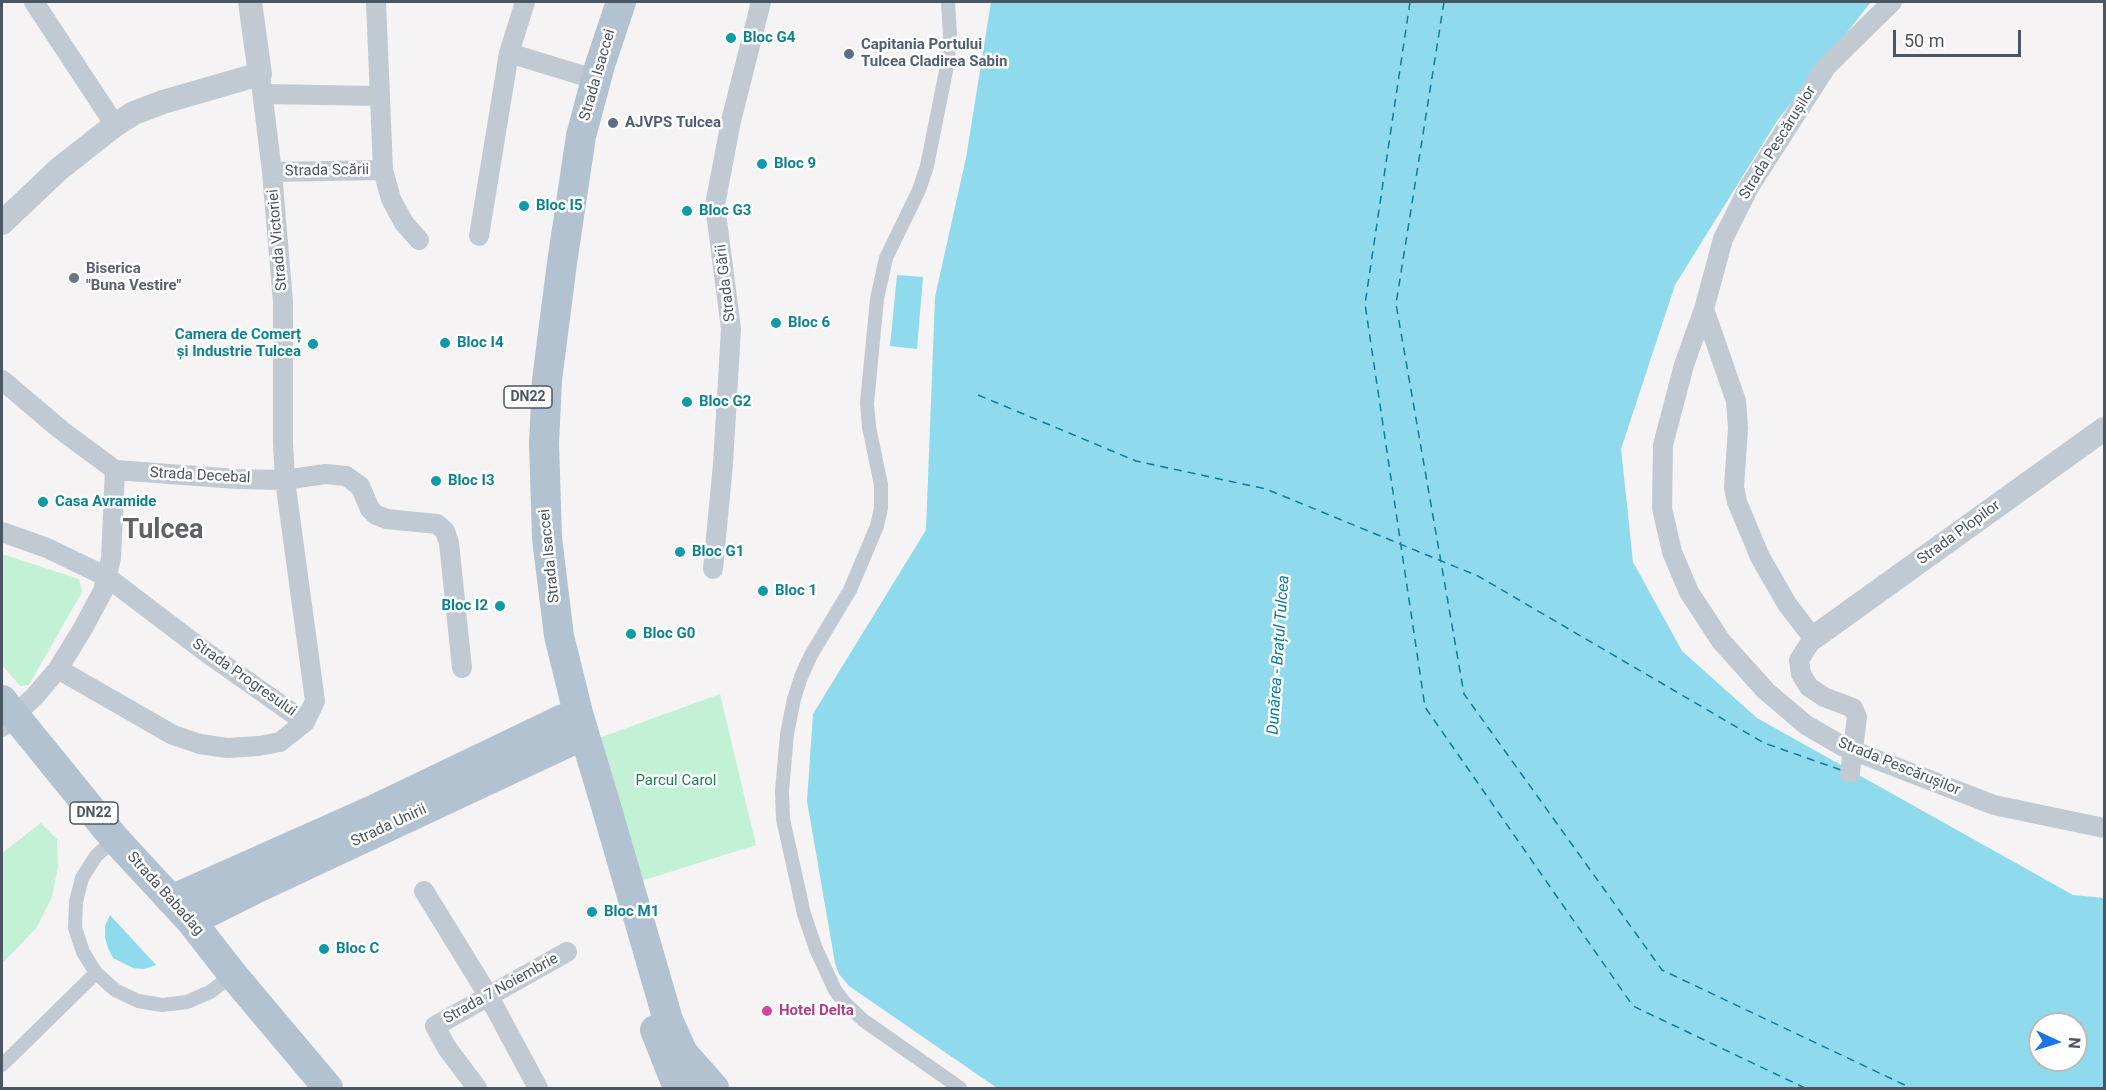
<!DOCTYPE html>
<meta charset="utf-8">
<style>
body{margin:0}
#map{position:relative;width:2106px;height:1090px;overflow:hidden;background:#f5f3f3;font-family:Roboto,sans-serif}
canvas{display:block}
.frame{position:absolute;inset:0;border:3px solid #4a5661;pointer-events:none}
.north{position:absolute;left:2028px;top:1012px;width:60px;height:60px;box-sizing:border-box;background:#fff;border:2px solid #b7bbc0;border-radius:50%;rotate:94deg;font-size:16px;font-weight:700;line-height:24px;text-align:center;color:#4a5661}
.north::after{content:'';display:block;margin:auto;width:21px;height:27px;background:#1a73e8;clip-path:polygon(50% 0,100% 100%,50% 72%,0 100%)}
.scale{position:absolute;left:1893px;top:30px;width:128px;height:27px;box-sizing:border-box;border:3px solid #4a5661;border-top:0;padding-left:8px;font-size:18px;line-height:21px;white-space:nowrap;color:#4a5661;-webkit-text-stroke:4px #fff;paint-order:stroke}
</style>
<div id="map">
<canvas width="2106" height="1090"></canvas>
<div class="frame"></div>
<div class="north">N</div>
<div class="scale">50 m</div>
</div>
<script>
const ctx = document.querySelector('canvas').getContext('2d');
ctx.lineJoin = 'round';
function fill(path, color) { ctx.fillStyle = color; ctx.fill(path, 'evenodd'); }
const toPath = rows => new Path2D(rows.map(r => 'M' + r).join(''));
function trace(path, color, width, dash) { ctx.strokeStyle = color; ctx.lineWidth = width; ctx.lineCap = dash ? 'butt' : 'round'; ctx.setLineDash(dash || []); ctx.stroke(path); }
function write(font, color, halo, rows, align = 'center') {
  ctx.font = font + ' Roboto,sans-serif'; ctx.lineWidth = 5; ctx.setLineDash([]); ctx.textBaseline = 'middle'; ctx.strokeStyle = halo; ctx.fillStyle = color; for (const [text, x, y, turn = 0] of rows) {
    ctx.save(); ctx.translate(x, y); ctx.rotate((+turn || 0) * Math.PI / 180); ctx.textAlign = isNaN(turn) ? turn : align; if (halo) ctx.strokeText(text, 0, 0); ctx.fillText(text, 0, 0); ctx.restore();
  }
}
fill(toPath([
 [2,554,79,579,82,592,29,685,20,686,2,665],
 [720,694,756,845,641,881,599,738],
 [41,823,57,839,58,867,52,897,37,927,2,964,2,853]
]), '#c3f1d5');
fill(toPath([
 [991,2,1871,2,1777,121,1675,285,1621,449,1633,562,1682,651,1757,718,2073,895,2104,898,2104,1088,997,1088,849,986,839,974,835,963,807,801,813,714,926,530,935,297,966,158],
 [2040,1024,2076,1024,2076,1060,2040,1060],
 [897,275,923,277,917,349,890,346],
 [110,915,156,965,144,969,133,968,113,958,108,948,105,937,105,926]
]), '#90daee');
trace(toPath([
 [1410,2,1365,304,1425,707,1633,1006,1805,1088],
 [1444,2,1396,304,1464,694,1662,970,1911,1088],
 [978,395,1136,461,1266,489,1478,576,1764,743,1841,770]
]), '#0c7c9b', 1.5, [8, 6]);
trace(toPath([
 [948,2,950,35,948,61,927,166,919,190,886,258,877,299,867,403,869,427,881,485,881,508,877,526,850,590,811,655,801,677,794,699,787,734,782,791,783,819,804,914,816,949,835,990,844,1002,863,1020,960,1088],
 [115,839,96,856,82,878,76,902,75,928,83,952,96,973,115,990,138,1001,162,1005,187,1002,210,992,233,975],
 [2,1065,96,973]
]), '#c1cad2', 14);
trace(toPath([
 [34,2,115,125],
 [376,2,383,170,391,199,404,223,419,240],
 [1892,2,1826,67,1749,187,1723,239,1704,309,1684,365,1663,445,1662,508,1672,552,1689,592,1721,641,1766,691,1806,725,1844,747,1994,805,2104,828],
 [509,53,581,75],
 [263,94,379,96],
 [272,172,383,170],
 [479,236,509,53,525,2],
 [1704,309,1736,401,1738,428,1734,487,1737,502,1760,557,1787,604,1813,638,1799,660,1801,674,1809,687,1824,697,1853,708,1857,717,1850,773],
 [2,380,61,430,115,470,237,479,285,480,325,474,346,476,360,486,370,509,376,515,387,519,437,524,445,531,449,543,462,668],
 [2,532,47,548,107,577,203,650,305,722],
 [713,569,723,464,731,329,715,205,731,121,761,2],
 [58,669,173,735,200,744,227,748,259,746,280,742,305,722,315,701,285,480,283,444,283,302,272,172,260,74],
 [2,727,35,696,58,669,82,630,103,591,111,558,115,470],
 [424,891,488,995,538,1088],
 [477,1088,447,1048,435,1026,567,952]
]), '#c1cad2', 20);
trace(toPath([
 [2,223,59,169,115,125,134,113,163,102,260,74,250,2],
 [1813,638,2104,429]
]), '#c1cad2', 24);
trace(toPath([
 [621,2,600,65,581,136,562,263,547,380,544,443,547,538,559,636,578,713,606,806,668,1020,683,1053,714,1088],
 [2,700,115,839,191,921,233,975,328,1088],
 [171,900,371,811,563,719],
 [191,921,253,890,569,742,581,725],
 [655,1030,678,1088]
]), '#b3c2d1', 30);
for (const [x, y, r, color] of [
 [731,38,6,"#0f9aa8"],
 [849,54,6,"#5c6f8a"],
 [613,123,6,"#5c6f8a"],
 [762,164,6,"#0f9aa8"],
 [524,206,6,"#0f9aa8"],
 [687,211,6,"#0f9aa8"],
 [74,278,6,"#6b7280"],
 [776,323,6,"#0f9aa8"],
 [445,343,6,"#0f9aa8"],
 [313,344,6,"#0f9aa8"],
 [687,402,6,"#0f9aa8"],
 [436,481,6,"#0f9aa8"],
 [43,502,6,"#0f9aa8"],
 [680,552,6,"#0f9aa8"],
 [763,591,6,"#0f9aa8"],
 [500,606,6,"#0f9aa8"],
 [631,634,6,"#0f9aa8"],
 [592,912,6,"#0f9aa8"],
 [324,949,6,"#0f9aa8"],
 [767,1011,6,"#d1479c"]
]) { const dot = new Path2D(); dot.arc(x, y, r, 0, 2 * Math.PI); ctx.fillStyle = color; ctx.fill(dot); trace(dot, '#fff', 2); }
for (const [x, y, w] of [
 [528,397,48],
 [94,813,48]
]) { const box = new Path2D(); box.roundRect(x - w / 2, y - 11, w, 22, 4.5); ctx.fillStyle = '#fff'; ctx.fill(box); trace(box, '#4a5661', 1.5); }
write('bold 14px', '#4a5661', null, [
 ["DN22",528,397],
 ["DN22",94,813]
]);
write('bold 15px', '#0d838f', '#fff', [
 ["Bloc G4",743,38],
 ["Bloc 9",774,164],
 ["Bloc I5",536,206],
 ["Bloc G3",699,211],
 ["Bloc 6",788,323],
 ["Camera de Comerț",301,335,"right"],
 ["și Industrie Tulcea",301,352,"right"],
 ["Bloc I4",457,343],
 ["Bloc G2",699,402],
 ["Bloc I3",448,481],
 ["Casa Avramide",55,502],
 ["Bloc G1",692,552],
 ["Bloc 1",775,591],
 ["Bloc I2",488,606,"right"],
 ["Bloc G0",643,634],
 ["Bloc M1",604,912],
 ["Bloc C",336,949]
], 'left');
write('bold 15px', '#4e5e75', '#fff', [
 ["Capitania Portului",861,45],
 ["Tulcea Cladirea Sabin",861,62],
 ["AJVPS Tulcea",625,123]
], 'left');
write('15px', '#4a5661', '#fff', [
 ["Strada Isaccei",598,75,-74],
 ["Strada Pescărușilor",1778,143,-58],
 ["Strada Scării",327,171,-1],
 ["Strada Victoriei",278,240,-95],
 ["Strada Gării",726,283,-97],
 ["Strada Decebal",200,476,3],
 ["Strada Plopilor",1959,533,-36],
 ["Strada Isaccei",550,556,-96],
 ["Strada Progresului",244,678,35],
 ["Strada Pescărușilor",1899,767,22],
 ["Strada Unirii",389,826,-25],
 ["Strada Babadag",165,894,48],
 ["Strada 7 Noiembrie",501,989,-29]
]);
write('bold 15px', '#5b616d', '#fff', [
 ["Biserica",86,269],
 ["\"Buna Vestire\"",86,286]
], 'left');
write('15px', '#17864f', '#fff', [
 ["Parcul Carol",676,781]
]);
write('bold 15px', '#b23c85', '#fff', [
 ["Hotel Delta",779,1011]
], 'left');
write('italic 16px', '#0c7c9b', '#fff', [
 ["Dunărea - Brațul Tulcea",1279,655,-86]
]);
write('bold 27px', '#5f6368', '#fff', [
 ["Tulcea",163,531]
]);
</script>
